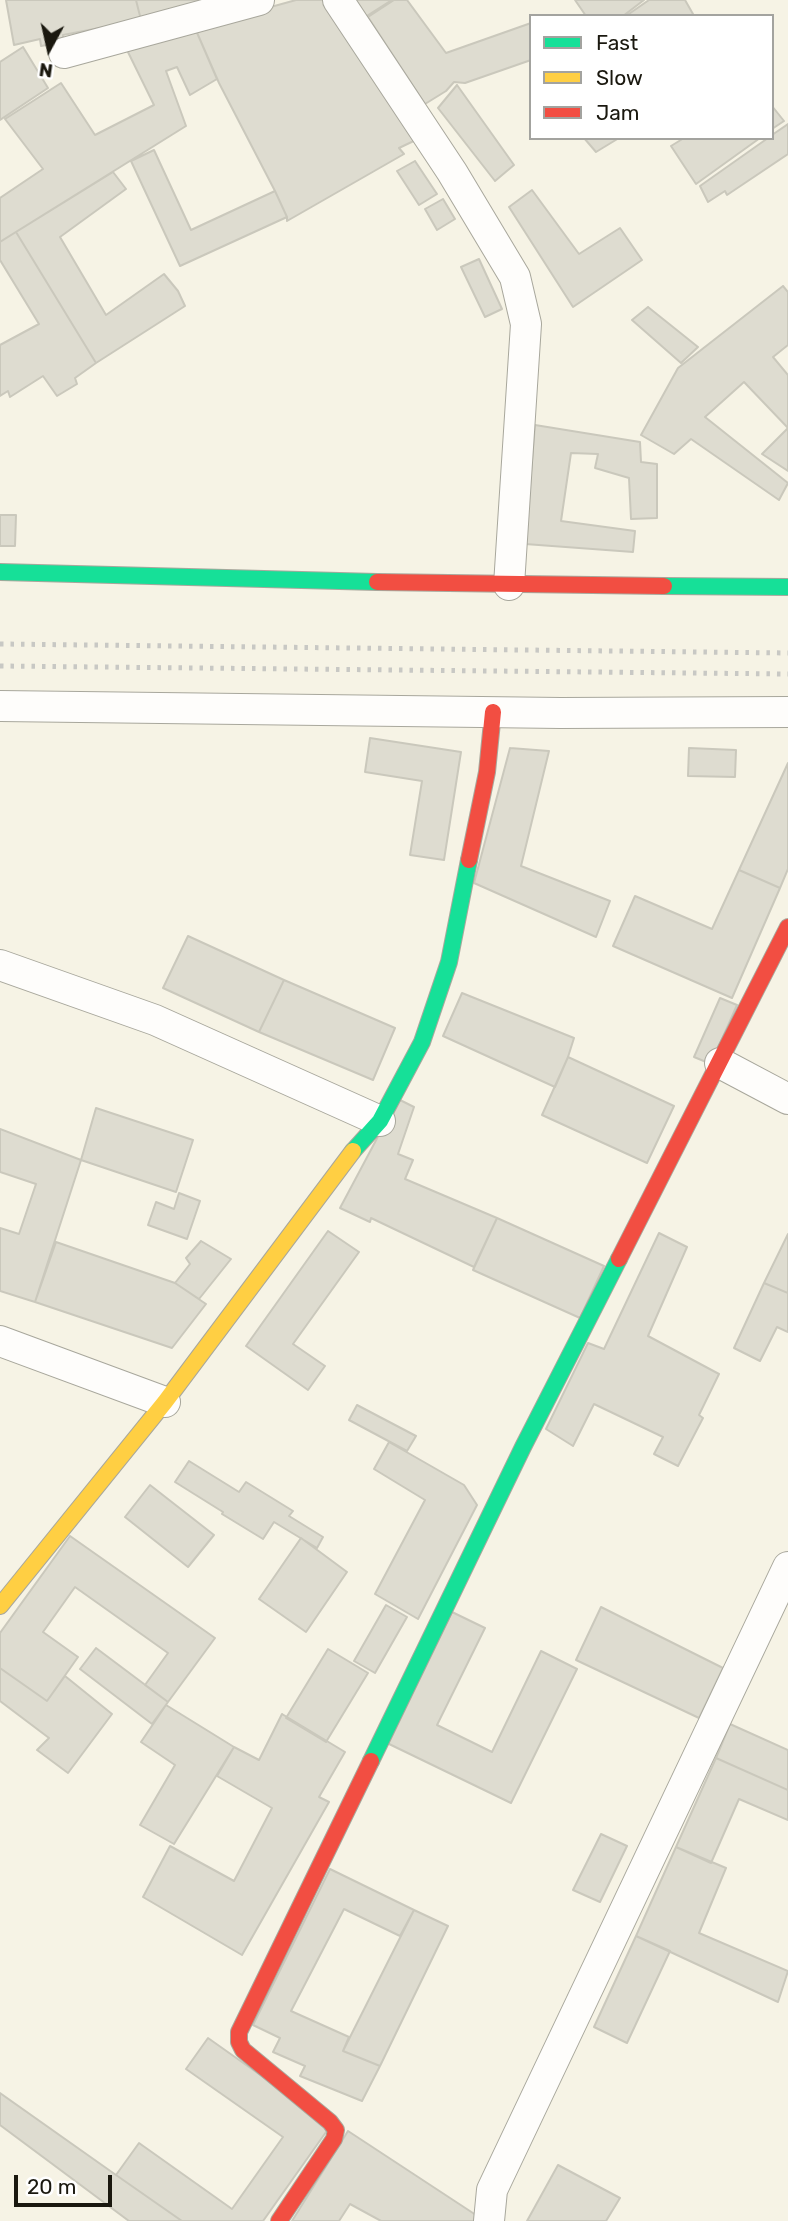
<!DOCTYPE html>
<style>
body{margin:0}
#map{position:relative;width:788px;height:2221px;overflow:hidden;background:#f6f3e5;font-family:Rubik,sans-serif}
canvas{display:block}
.legend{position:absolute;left:529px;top:14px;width:245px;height:126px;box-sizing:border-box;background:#fff;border:2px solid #a3a39f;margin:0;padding:9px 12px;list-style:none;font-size:21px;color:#1a180f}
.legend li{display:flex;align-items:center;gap:14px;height:35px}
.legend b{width:35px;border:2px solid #a3a39f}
.north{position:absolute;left:14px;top:14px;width:70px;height:70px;-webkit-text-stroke:5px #fff;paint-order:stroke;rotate:188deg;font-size:19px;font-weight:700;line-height:28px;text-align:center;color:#1a180f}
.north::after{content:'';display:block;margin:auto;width:24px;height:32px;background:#1a180f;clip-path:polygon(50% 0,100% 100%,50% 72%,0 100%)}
.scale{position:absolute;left:14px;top:2175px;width:98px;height:32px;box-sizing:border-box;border:4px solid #1a180f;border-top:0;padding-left:9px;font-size:21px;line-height:24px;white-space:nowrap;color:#1a180f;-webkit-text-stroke:5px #fff;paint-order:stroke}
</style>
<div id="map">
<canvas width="788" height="2221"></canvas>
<ul class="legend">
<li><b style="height:9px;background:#16e098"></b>Fast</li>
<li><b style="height:9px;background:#ffcf43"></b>Slow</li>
<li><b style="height:9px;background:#f24e42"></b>Jam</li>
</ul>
<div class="north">N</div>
<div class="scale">20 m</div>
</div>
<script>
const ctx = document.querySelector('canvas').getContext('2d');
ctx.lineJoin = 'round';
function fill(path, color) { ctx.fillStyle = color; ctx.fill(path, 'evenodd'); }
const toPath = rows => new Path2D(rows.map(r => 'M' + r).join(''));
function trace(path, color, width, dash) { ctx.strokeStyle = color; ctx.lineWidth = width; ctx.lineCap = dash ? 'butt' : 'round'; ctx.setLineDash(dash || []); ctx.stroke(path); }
const building = toPath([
 [6,0,136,0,141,20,63,35,63,42,41,46,40,39,14,45,6,0],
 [136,0,219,0,141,20,136,0],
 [296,0,323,0,420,138,399,148,404,154,287,221,287,217,275,191,219,83,195,28,296,0],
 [353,0,392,0,362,19,353,0],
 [394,0,407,0,446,53,531,23,531,60,465,83,454,82,446,91,425,104,368,17,394,0],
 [575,0,644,0,623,16,586,16,575,0],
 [649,0,685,0,693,14,690,16,626,16,649,0],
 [195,28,217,79,190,95,177,67,166,71,186,126,0,242,0,198,43,169,5,119,61,83,95,135,154,105,125,46,195,28],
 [23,47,48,88,0,120,0,62,23,47],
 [457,85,514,165,495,181,438,108,457,85],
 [772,106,784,121,772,129,772,106],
 [788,124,788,154,727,195,725,191,708,202,700,186,768,138,772,138,772,135,788,124],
 [584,138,619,138,596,152,584,138],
 [684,138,760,138,696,184,671,146,684,138],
 [154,150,191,230,275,191,287,217,180,266,131,161,154,150],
 [415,161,437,194,419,205,397,171,415,161],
 [113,172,126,189,60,237,106,315,164,274,178,291,185,306,96,363,16,232,113,172],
 [532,190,579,254,620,228,642,260,573,307,509,207,532,190],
 [443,199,455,219,437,230,425,209,443,199],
 [16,232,96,363,75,378,77,384,57,396,43,376,10,397,8,391,0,396,0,345,39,324,0,260,0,242,16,232],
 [479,259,502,309,485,317,461,267,479,259],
 [783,286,788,292,788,345,773,357,788,375,788,471,762,454,788,428,744,382,705,417,788,483,779,500,691,439,674,454,641,435,678,368,783,286],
 [648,307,698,347,681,363,632,320,648,307],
 [535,425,640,442,641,462,657,464,657,518,631,519,629,478,595,468,598,454,571,453,561,521,635,531,633,552,525,544,535,425],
 [0,515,16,515,15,546,0,546,0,515],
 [370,738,461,752,444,860,410,855,422,781,365,772,370,738],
 [510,748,549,751,521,866,610,901,596,937,474,883,510,748],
 [689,748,736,750,735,777,688,776,689,748],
 [788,763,788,869,780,888,739,870,788,763],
 [739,870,780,888,732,998,613,946,635,896,712,929,739,870],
 [188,936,284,980,259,1032,163,988,188,936],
 [284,980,395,1028,373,1080,259,1032,284,980],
 [462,993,574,1038,568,1057,555,1087,443,1036,462,993],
 [720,998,737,1005,711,1064,694,1057,720,998],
 [568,1057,674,1106,647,1163,542,1115,568,1057],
 [398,1099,414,1107,398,1154,413,1160,405,1179,497,1218,474,1267,371,1218,370,1222,340,1208,398,1099],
 [96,1108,193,1140,176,1192,81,1160,96,1108],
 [0,1129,81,1160,35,1302,0,1291,0,1228,19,1234,36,1184,0,1172,0,1129],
 [179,1193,200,1201,187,1239,148,1225,156,1202,174,1209,179,1193],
 [497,1218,604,1266,580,1318,473,1270,497,1218],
 [328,1231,359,1252,293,1344,325,1366,308,1390,246,1346,328,1231],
 [659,1233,687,1247,648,1336,719,1374,699,1415,703,1418,678,1466,654,1454,663,1437,594,1404,573,1446,546,1429,588,1343,604,1349,659,1233],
 [788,1234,788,1293,764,1283,788,1234],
 [201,1241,231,1259,199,1299,175,1283,190,1264,186,1258,201,1241],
 [56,1242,175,1283,206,1304,172,1348,35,1302,56,1242],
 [764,1283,788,1293,788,1332,777,1327,760,1361,734,1348,764,1283],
 [357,1405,416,1436,407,1451,349,1420,357,1405],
 [389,1442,464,1485,477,1505,418,1619,375,1594,425,1500,374,1469,389,1442],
 [189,1461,239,1492,246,1482,293,1511,289,1516,323,1537,317,1548,274,1522,263,1539,222,1514,223,1512,175,1482,189,1461],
 [150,1485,214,1535,188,1567,125,1517,150,1485],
 [70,1536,215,1638,168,1702,145,1685,168,1653,75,1587,43,1632,78,1657,47,1701,0,1668,0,1633,70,1536],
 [301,1538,347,1572,306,1632,259,1599,301,1538],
 [386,1605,407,1617,375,1673,354,1661,386,1605],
 [601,1607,723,1668,699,1718,576,1660,601,1607],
 [452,1612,485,1628,437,1725,492,1752,541,1651,577,1669,511,1803,387,1743,452,1612],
 [96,1648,168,1702,152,1724,80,1669,96,1648],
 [328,1649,368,1673,326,1742,286,1718,328,1649],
 [0,1668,47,1701,65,1676,112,1714,68,1773,37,1750,49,1738,0,1701,0,1668],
 [166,1705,234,1747,174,1844,140,1825,175,1765,141,1742,166,1705],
 [282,1714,345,1752,319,1797,329,1802,242,1955,143,1897,170,1846,234,1881,272,1808,217,1776,234,1747,259,1760,282,1714],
 [730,1724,788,1750,788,1790,716,1758,730,1724],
 [716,1758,788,1790,788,1820,739,1799,711,1863,676,1847,716,1758],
 [601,1834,627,1846,600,1902,573,1890,601,1834],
 [676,1847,726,1868,699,1933,788,1971,778,2002,636,1936,676,1847],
 [330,1869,414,1910,400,1936,344,1909,291,2011,349,2037,343,2051,380,2066,362,2101,300,2076,305,2066,273,2052,280,2038,253,2025,330,1869],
 [414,1910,448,1926,380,2066,343,2051,414,1910],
 [636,1936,670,1951,627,2043,594,2027,636,1936],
 [208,2038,331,2125,263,2221,182,2221,116,2175,139,2143,232,2209,283,2137,186,2069,208,2038],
 [0,2093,116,2175,182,2221,129,2221,0,2125,0,2093],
 [348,2131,479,2217,476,2221,381,2221,350,2204,339,2221,292,2221,348,2131],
 [558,2165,620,2198,606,2221,527,2221,558,2165]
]);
fill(building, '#dedcd0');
trace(building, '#cac8bc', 2);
const street = toPath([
 [338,0,452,172,515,277,526,324,509,585],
 [64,53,259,0],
 [0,706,561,713,788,712],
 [0,965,155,1020,380,1121],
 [720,1063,788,1099],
 [0,1341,165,1402],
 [489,2221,492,2190,788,1567]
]);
const fast = toPath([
 [0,572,377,582],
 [664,586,788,587],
 [353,1151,380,1121,422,1042,449,962,469,860],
 [371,1761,523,1447,619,1259]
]);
const slow = toPath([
 [0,1606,165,1402,353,1151]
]);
const jam = toPath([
 [377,582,664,586],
 [469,860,487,772,493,712],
 [619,1259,788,927],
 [279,2221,334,2139,336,2130,330,2122,243,2050,239,2042,239,2032,371,1761]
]);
trace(street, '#a8a79c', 32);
trace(fast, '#a8a79c', 18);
trace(slow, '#a8a79c', 18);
trace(jam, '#a8a79c', 18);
trace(street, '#fefdfb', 30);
trace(fast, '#16e098', 16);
trace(slow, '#ffcf43', 16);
trace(jam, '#f24e42', 16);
trace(toPath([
 [0,644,788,653],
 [0,666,788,674]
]), '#c8c8c4', 5, [3.5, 7]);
</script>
